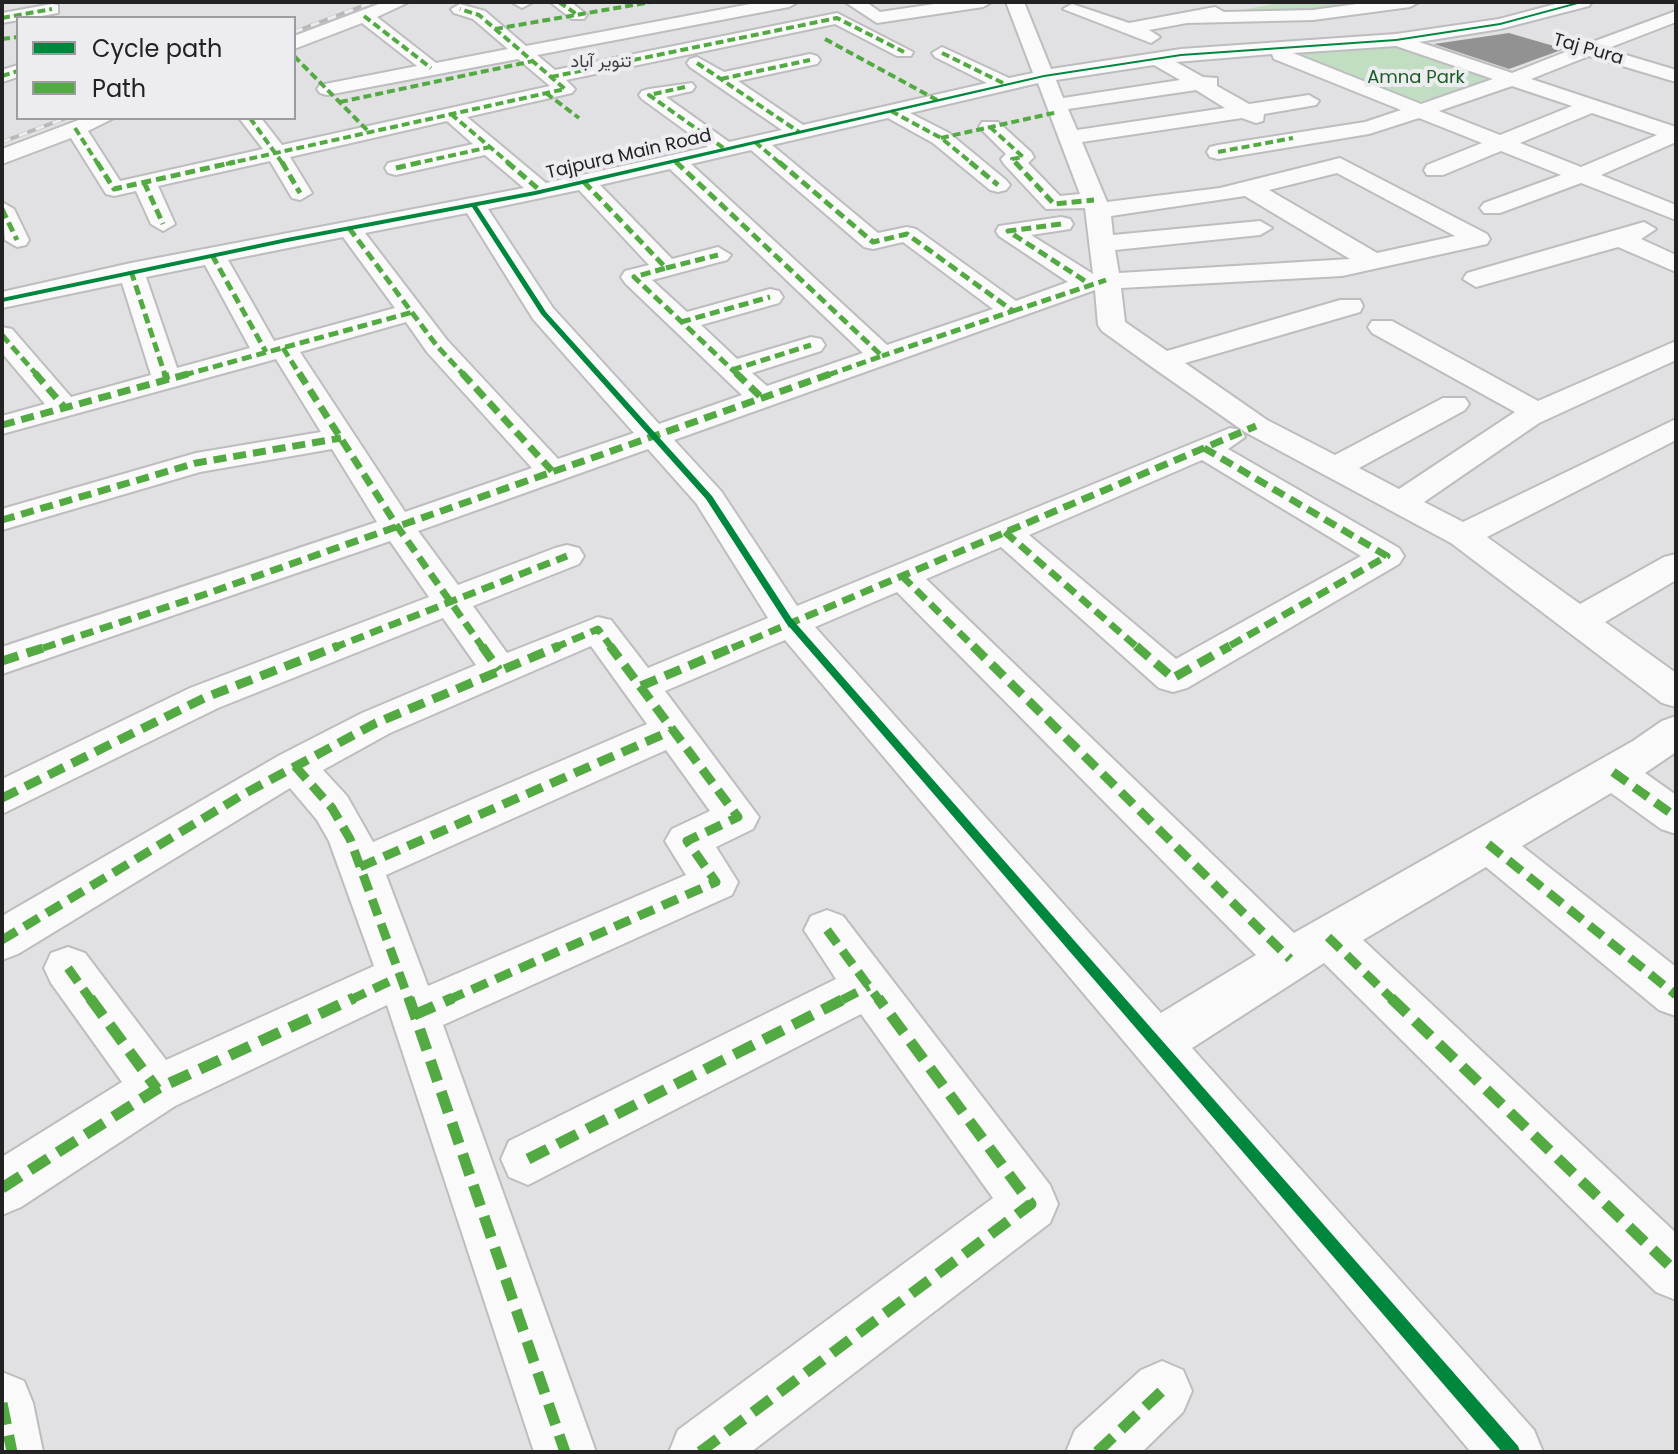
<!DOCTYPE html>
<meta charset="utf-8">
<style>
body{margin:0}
#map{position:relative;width:1678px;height:1454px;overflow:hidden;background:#e1e1e3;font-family:Poppins,sans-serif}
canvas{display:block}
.frame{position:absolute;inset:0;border:4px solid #222223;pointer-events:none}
.legend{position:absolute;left:16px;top:16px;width:280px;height:104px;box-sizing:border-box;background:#ededf1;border:2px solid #9c9c9f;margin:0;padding:10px 14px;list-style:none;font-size:24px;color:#222223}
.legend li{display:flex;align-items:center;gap:16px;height:40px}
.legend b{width:40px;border:2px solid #9c9c9f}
</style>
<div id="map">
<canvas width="1678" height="1454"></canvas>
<div class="frame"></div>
<ul class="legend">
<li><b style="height:10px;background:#00873e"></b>Cycle path</li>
<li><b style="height:10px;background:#53aa43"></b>Path</li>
</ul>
</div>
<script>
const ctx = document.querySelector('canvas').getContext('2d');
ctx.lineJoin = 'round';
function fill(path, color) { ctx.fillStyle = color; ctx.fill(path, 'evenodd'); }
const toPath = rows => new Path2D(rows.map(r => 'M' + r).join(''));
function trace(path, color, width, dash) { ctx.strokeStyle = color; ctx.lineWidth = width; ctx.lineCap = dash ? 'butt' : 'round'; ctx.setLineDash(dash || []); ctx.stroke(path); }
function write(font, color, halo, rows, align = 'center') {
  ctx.font = font + ' Poppins,Vazirmatn,sans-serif'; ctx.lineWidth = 8; ctx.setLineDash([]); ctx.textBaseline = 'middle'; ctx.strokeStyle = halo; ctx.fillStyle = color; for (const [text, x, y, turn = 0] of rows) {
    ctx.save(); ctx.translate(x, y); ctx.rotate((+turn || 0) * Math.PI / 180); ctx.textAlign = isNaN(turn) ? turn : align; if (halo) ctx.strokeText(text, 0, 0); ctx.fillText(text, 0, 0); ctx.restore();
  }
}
fill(toPath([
 [1285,2,1362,3,1304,11,1208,16],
 [1402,47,1494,79,1416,103,1289,53]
]), '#c1dec3');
fill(toPath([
 [1509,33,1564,49,1509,69,1434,44]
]), '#929293');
const minor = toPath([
 [384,2,409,2,377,17,436,63,508,49,473,19,454,13,451,9,460,4,485,11,526,46,761,2,798,2,789,7,537,55,555,70,837,13,913,52,911,56,897,56,835,24,566,80,575,89,572,93,467,117,546,183,708,147,642,99,639,95,642,91,649,89,692,83,695,87,692,91,666,97,729,142,782,130,690,67,687,63,690,59,697,57,724,72,810,54,817,56,820,60,817,64,738,81,803,125,987,83,935,57,932,53,942,47,1009,78,1033,73,1006,2,1024,2,1051,69,1181,49,1396,34,1499,19,1563,2,1592,2,1589,6,1500,29,1419,42,1512,73,1573,49,1574,44,1587,44,1676,11,1676,22,1606,49,1676,70,1676,82,1589,56,1531,79,1676,127,1676,142,1601,175,1676,205,1676,220,1581,183,1500,213,1484,213,1480,208,1484,203,1561,175,1501,151,1443,175,1427,175,1424,170,1427,165,1482,143,1419,118,1369,134,1218,159,1210,157,1207,152,1210,147,1218,145,1365,122,1401,110,1274,59,1272,54,1176,62,1203,77,1217,78,1217,86,1249,104,1309,95,1319,101,1316,105,1264,114,1263,121,1256,123,1242,118,1082,142,1107,202,1220,188,1340,158,1487,234,1490,239,1487,244,1342,276,1121,288,1125,322,1167,351,1340,300,1360,300,1363,306,1360,312,1185,363,1267,420,1335,455,1443,398,1465,398,1469,404,1465,410,1359,468,1399,489,1515,412,1372,333,1368,327,1372,321,1392,321,1538,401,1676,341,1676,360,1539,423,1424,502,1463,522,1676,419,1676,440,1487,537,1580,604,1664,557,1676,554,1676,580,1605,622,1676,673,1676,707,1662,703,1451,543,1245,432,1152,367,1102,331,1098,325,1095,290,674,440,721,491,797,606,1230,428,1241,430,1245,437,1228,449,1399,548,1404,556,1399,564,1187,688,1173,692,1159,688,1001,547,926,579,1294,933,1633,741,1662,721,1676,716,1676,752,1645,773,1676,795,1676,834,1661,829,1611,793,1522,846,1676,967,1676,1016,1659,1010,1486,867,1363,940,1676,1233,1676,1300,1656,1292,1324,963,1192,1048,1534,1430,1543,1452,1471,1452,785,640,665,691,759,817,753,829,716,847,738,882,732,895,443,1025,596,1452,534,1452,387,1005,175,1106,21,1207,2,1215,2,1157,122,1082,51,983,44,968,51,953,68,947,85,953,166,1060,374,966,329,841,317,820,290,788,18,954,2,960,2,916,280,755,362,713,476,665,443,618,218,708,2,814,2,779,190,688,429,597,390,541,2,674,2,647,377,522,332,449,200,472,2,530,2,509,196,453,321,432,276,359,2,434,2,416,45,404,2,353,2,327,12,329,71,397,151,375,122,283,2,308,2,292,131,263,524,188,485,155,396,175,388,173,385,168,388,163,473,144,447,121,290,157,312,193,300,200,292,198,270,161,158,186,175,224,163,231,151,224,136,191,114,196,106,194,71,138,2,164,2,149,84,118,114,118,88,131,120,181,263,149,239,118,261,118,282,145,550,86,518,59,327,95,320,93,317,89,320,85,417,66,362,23,294,49,294,36,384,2],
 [1396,46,1493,79,1421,104,1293,53,1396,46],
 [1154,65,1180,80,1063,98,1056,80,1154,65],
 [1038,83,1080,194,1060,196,1028,163,1034,157,1031,152,998,122,982,122,979,127,1006,154,1001,159,1004,164,1046,209,1085,208,1093,274,1031,235,1070,229,1073,224,1070,219,1061,217,999,226,996,231,999,236,1068,282,1016,301,916,229,907,227,878,233,772,145,888,118,933,143,990,190,998,192,1006,190,1010,185,1006,180,949,133,910,113,1038,83],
 [1512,86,1572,106,1500,135,1439,111,1512,86],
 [1196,90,1225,108,1077,130,1068,109,1196,90],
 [1592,113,1657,135,1581,167,1520,143,1592,113],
 [751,150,864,247,873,249,903,242,993,309,887,345,691,164,751,150],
 [670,169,863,353,767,386,752,373,821,351,825,345,821,339,811,337,737,359,701,325,779,303,783,297,779,291,770,289,687,312,652,280,727,260,731,255,718,247,672,259,600,185,670,169],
 [1337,173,1455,236,1377,253,1269,190,1337,173],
 [579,190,649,265,625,271,621,277,625,283,742,395,659,424,553,308,488,209,579,190],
 [1245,196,1350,259,1119,273,1115,250,1260,235,1272,228,1260,221,1113,235,1111,216,1245,196],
 [467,213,533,319,634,433,558,459,447,340,365,233,467,213],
 [343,237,395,308,274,341,228,260,343,237],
 [205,265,250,348,177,368,146,277,205,265],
 [406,322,427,352,532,468,405,512,300,352,406,322],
 [648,449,696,503,768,618,648,668,611,620,598,617,507,653,473,606,579,564,584,556,579,548,567,545,555,548,458,585,418,531,648,449],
 [1202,460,1361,556,1176,659,1029,535,1202,460],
 [897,592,1256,955,1161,1013,815,627,897,592],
 [591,646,647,724,373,842,347,796,323,770,390,733,591,646],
 [666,750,710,811,672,829,665,841,686,875,428,986,386,875,666,750],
 [533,2,522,8,513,3,514,2,533,2],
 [550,2,571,2,587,15,584,19,572,19,550,2],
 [845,2,866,2,880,12,948,2,992,2,983,7,877,23,845,2],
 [1371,2,1419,2,1410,7,1313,20,1187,23,1149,30,1160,37,1151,43,1063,9,1072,4,1129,23,1215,7,1224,12,1313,10,1371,2],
 [52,4,58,5,58,13,2,23,2,13,52,4],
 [18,65,18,77,2,82,2,70,18,65],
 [2,202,14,209,29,240,26,245,17,247,5,240,2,202],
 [1644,222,1656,229,1641,239,1676,255,1676,272,1618,247,1476,287,1463,279,1467,273,1644,222],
 [827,910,843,916,1050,1185,1058,1204,1050,1223,751,1452,669,1452,678,1430,993,1198,861,1014,528,1185,509,1177,501,1159,509,1141,836,979,804,930,811,916,827,910],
 [1162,1361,1183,1370,1192,1391,1183,1412,1142,1452,1066,1452,1075,1430,1141,1370,1162,1361],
 [2,1372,24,1381,33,1403,43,1452,2,1452,2,1372]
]);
trace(minor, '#bdbdbf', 4);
fill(minor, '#fafafb');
const rail = toPath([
 [294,32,373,2],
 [2,142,66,118]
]);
trace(rail, '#b8b8b8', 4);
trace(rail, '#ededf1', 3, [9]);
trace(toPath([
 [559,2,578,15],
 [364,16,431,68],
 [2,18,52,9],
 [495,29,651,2],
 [2,39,18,37],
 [825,39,937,100],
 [942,53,1005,84],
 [294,56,369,132],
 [697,63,799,132],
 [2,76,18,71],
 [551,77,837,18,904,52],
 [721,79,810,60],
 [685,87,649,95,725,149],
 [546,93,579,118],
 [340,102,533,61],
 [891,111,941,138,973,164],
 [451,114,510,164],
 [250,118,283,164],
 [990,127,1023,157,1012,159,1017,164],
 [75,128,98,164],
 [941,138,1058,112],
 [755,142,781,164],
 [1218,152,1293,138],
 [675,161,678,164],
 [226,164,565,89,479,15,460,9],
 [413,164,490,147]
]), '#53aa43', 4, [8, 4]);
trace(toPath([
 [97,162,114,189,235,162],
 [282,162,300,193],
 [507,162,542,192],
 [676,162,882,356,828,375],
 [779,162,873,242,907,234,1013,311,882,356],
 [970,162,998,185],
 [1015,162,1054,204,1094,200],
 [396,168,422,162],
 [144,182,163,224],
 [584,182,666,268,634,277,738,375],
 [2,209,17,240],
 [1061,224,1008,231,1088,283],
 [349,228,437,346,464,375],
 [212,255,266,352],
 [666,268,718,255],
 [131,271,165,375],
 [1013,311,1106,280],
 [681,322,770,297],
 [2,335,37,375],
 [283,348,300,375],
 [732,370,811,345],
 [184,375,413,312]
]), '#53aa43', 5, [10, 5]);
trace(toPath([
 [35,373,65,408],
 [165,373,167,380],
 [299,373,397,526,483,648],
 [462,373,553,472],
 [736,373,762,398],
 [2,425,191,373],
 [1204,448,1387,556,1226,648],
 [2,520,196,463,341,438],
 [1005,532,1138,648],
 [902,576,975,648],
 [43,648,203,595,833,373],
 [333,648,567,556],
 [554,648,598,629,612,648],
 [732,648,1256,426]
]), '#53aa43', 7, [13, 7]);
trace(toPath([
 [482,646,499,670],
 [973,646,1290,959],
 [1136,646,1173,678,1230,646],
 [2,661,49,646],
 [641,686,736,646],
 [295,766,332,808,350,839,409,1000],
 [1613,772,1676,817],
 [2,798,204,698,338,646],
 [1488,844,1676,995],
 [360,867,673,730],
 [827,930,879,1000],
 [1328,937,1393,1000],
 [2,940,242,795,376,723,559,646],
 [68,968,91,1000],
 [350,1000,401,976],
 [448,1000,716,882,687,841,738,817,610,646],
 [842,1000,869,986]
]), '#53aa43', 9, [17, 9]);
trace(toPath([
 [90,998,157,1089],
 [409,998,565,1452],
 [1391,998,1676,1272],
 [414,1015,453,998],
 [528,1159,846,998],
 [2,1188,157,1089,354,998],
 [2,1403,12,1452],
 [700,1452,1031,1204,878,998],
 [1097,1452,1162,1391]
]), '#53aa43', 11, [22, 11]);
fill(toPath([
 [1578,2,1585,2,1500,25,1396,41,1181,56,1044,77,535,195,477,206,546,312,712,496,792,619,1518,1446,1520,1452,1502,1452,786,623,706,499,541,314,472,207,287,242,2,302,2,298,287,238,535,191,1044,75,1181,54,1396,39,1500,23,1578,2]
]), '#00873e');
write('18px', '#222223', '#ededf1', [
 ["Taj Pura",1588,50,16],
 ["Tajpura Main Road",629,155,-13]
]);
write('18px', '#3e3f42', '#ededf1', [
 ["تنویر آباد",601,62]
]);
write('18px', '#195d25', '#ededf1', [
 ["Amna Park",1416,78]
]);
</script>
